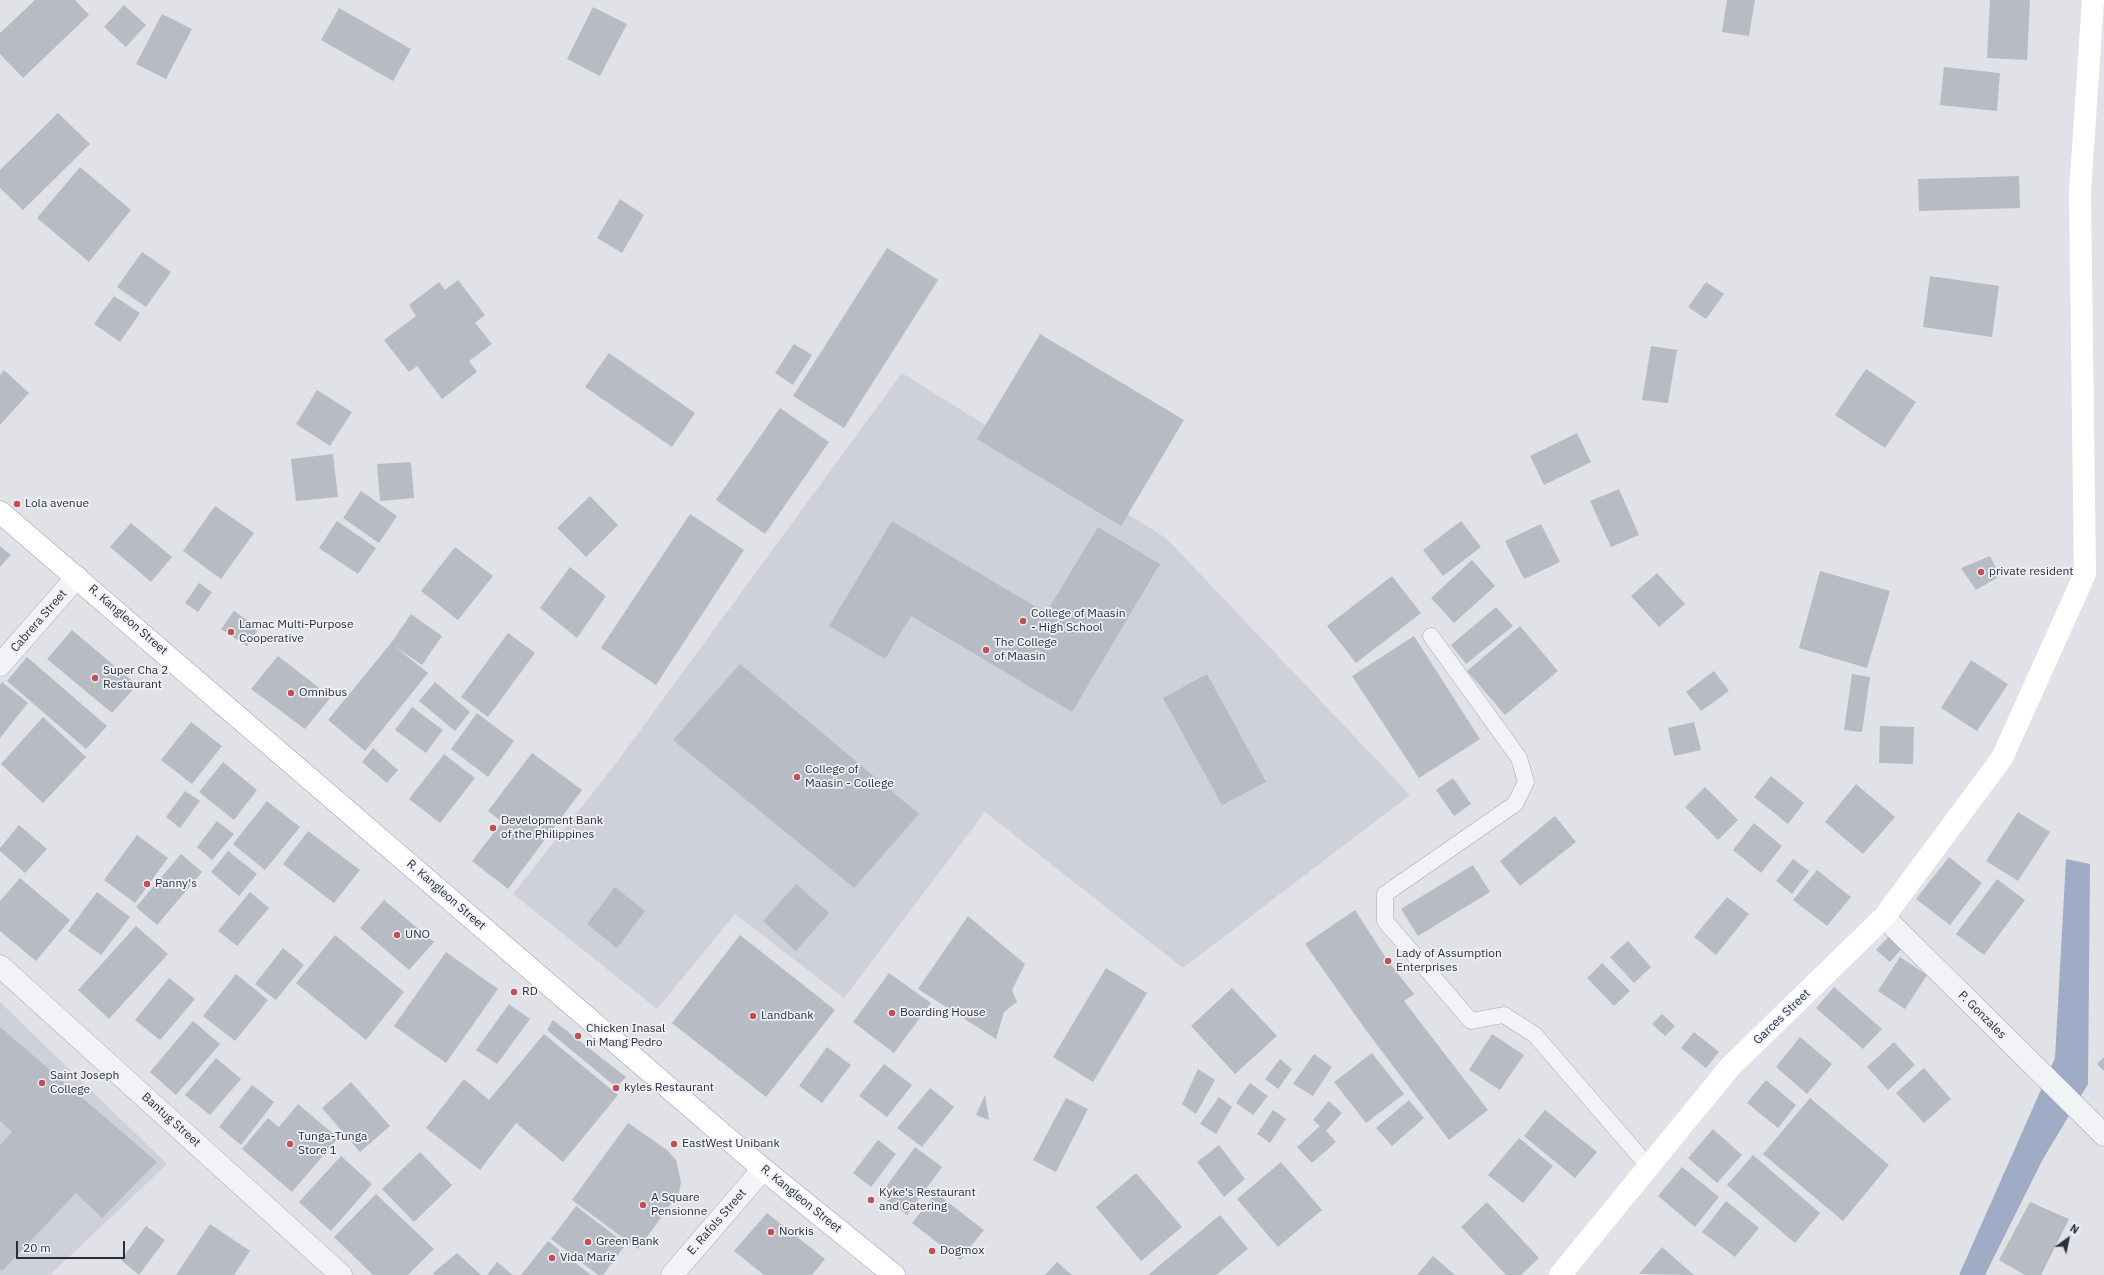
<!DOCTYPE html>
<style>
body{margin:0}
#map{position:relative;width:2104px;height:1275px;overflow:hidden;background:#e0e2e8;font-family:"IBM Plex Sans",sans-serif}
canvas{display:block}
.north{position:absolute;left:2048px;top:1219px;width:40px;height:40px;-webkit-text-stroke:3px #eff1f5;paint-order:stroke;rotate:33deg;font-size:11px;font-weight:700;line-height:16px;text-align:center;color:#2a2f3d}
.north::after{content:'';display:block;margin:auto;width:14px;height:18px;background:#2a2f3d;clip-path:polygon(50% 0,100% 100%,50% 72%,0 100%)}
.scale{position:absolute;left:16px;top:1241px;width:109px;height:18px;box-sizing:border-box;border:2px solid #2a2f3d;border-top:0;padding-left:5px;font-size:12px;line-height:14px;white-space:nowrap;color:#2a2f3d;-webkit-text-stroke:3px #eff1f5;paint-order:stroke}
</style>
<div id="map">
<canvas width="2104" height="1275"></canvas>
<div class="north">N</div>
<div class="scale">20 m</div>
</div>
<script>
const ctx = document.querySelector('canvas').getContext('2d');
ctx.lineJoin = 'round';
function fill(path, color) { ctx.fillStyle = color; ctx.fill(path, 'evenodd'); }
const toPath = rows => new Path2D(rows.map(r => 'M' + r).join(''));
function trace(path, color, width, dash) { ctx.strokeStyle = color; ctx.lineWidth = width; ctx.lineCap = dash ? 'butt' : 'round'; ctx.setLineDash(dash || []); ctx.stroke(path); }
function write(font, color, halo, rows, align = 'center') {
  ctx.font = font + ' "IBM Plex Sans",sans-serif'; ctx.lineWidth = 3.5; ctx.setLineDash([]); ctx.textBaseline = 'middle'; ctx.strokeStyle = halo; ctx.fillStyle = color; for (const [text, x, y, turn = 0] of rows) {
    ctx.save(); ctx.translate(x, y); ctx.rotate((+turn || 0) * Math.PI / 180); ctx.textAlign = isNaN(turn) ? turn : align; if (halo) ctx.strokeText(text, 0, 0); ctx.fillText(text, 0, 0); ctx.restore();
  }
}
fill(toPath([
 [902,373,1166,538,1410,795,1183,968,985,812,844,998,735,914,657,1009,513,894,617,762],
 [0,1002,167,1164,50,1275,0,1275]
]), '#ced1d9');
fill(toPath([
 [2066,859,2090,864,2088,1084,2043,1159,1985,1275,1959,1275,2055,1058]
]), '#9eadc5');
fill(toPath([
 [35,0,75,0,89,15,23,78,0,54,0,33],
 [1727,0,1755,0,1749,36,1722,32],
 [1990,0,2030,0,2027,60,1987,58],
 [124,5,146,25,126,47,104,27],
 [593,7,627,24,600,76,567,59],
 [339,8,411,49,393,81,321,40],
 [162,14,192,29,166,79,136,64],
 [1944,67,2000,73,1997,111,1940,105],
 [58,113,90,144,23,210,0,188,0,170],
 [80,167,131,210,89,262,37,218],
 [2019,176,2020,208,1919,211,1918,179],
 [620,199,644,215,622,253,597,238],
 [887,248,938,280,844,428,793,396],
 [142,252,171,272,146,307,117,287],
 [1930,276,1999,286,1992,337,1923,327],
 [458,280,485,315,475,323,492,344,469,361,477,372,442,399,417,366,409,372,384,340,416,316,409,305,439,282,445,290],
 [1706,282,1724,294,1706,319,1688,307],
 [114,296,140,313,120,342,94,324],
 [1040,334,1184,420,1121,526,977,439],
 [794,344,812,355,793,385,775,373],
 [1651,346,1677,350,1668,403,1642,400],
 [609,353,695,413,672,447,585,387],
 [1866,369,1916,402,1885,448,1835,415],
 [4,370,29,393,0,425,0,375],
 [317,390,352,412,330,446,296,424],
 [780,408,829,442,765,534,716,500],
 [1577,433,1591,462,1544,485,1530,456],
 [333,454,338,497,296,501,291,459],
 [411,462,414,498,380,501,377,464],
 [1619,489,1639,535,1611,547,1590,501],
 [361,491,397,516,379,543,343,518],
 [590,496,618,525,586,557,557,528],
 [215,506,254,533,221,579,183,551],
 [690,514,744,550,656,685,601,648],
 [337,521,376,548,358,574,319,548],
 [892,521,1046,613,1098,527,1160,564,1072,712,911,616,885,659,829,626],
 [1461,521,1481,547,1443,576,1423,550],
 [131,523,172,557,151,582,110,547],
 [1541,524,1560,562,1524,579,1505,541],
 [0,546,11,555,0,567],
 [455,547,493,576,458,620,421,591],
 [1990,556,2000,576,1976,590,1961,568],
 [1472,560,1495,586,1454,623,1431,598],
 [570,567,606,596,577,638,540,608],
 [1820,571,1890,591,1867,668,1799,648],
 [1657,573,1685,604,1659,627,1631,596],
 [1392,576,1421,613,1356,663,1327,626],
 [199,583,212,592,198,612,185,603],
 [1496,607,1513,626,1466,664,1451,645],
 [234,611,259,628,247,646,221,629],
 [411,614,442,636,422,665,394,646,428,673,365,751,328,720,391,643],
 [1520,626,1558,671,1505,715,1467,671],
 [72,630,137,685,112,713,47,659],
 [508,633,535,653,488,717,461,697],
 [1414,636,1480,739,1419,778,1352,676],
 [278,656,331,697,305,729,251,689],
 [27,657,107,726,86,749,7,681],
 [1971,660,2008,684,1977,731,1941,708],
 [740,664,919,814,854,888,673,740],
 [1714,671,1729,691,1701,711,1686,692],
 [1207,674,1266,782,1222,805,1163,698],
 [1852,674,1870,677,1862,732,1844,730],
 [2,682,28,703,0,738,0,685],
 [435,682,470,712,455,731,419,701],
 [412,707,443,730,426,753,395,730],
 [477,713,514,741,488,777,451,749],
 [43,717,86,757,43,803,1,764],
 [191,722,222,746,192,784,161,760],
 [1694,722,1701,750,1674,756,1668,728],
 [1880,726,1914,727,1913,764,1879,763],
 [373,748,398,770,387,783,362,762],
 [532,753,582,790,508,889,472,861,502,822,488,811],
 [444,754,475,778,440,823,409,799],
 [223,762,257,790,234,820,199,792],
 [1771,776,1804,803,1788,824,1754,797],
 [1453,778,1471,804,1454,816,1436,790],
 [1856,784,1895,817,1863,854,1825,822],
 [1705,787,1738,820,1718,840,1685,807],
 [185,791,200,801,180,828,166,817],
 [267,801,300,827,265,870,233,844],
 [2018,812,2050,832,2018,881,1986,861],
 [1555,816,1576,842,1520,886,1500,861],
 [217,821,234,834,212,860,197,847],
 [1754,823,1782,846,1761,873,1733,850],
 [19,825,47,849,25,873,0,851,0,848],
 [308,831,360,870,334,903,283,864],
 [137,835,168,858,135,903,104,880],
 [228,851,257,874,239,896,211,872],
 [181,854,202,872,157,925,136,907],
 [1949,857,1982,883,1950,925,1916,899],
 [1793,859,1809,871,1792,894,1776,881],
 [1473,865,1490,892,1418,936,1401,909],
 [1817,870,1851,897,1827,926,1793,900],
 [20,878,70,920,36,961,0,931,0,901],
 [1997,879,2025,900,1984,955,1956,934],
 [796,884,829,913,796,951,763,921],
 [615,887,645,911,617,948,587,924],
 [97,892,130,917,101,955,68,931],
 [250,892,269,908,237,946,218,931],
 [1727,897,1749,914,1716,955,1694,937],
 [384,900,434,942,409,970,360,928],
 [1355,910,1388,961,1414,994,1404,1001,1488,1110,1449,1140,1365,1029,1305,944],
 [968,916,1025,964,1012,990,1017,1002,1004,1012,996,1039,918,989],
 [136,926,168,954,109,1019,78,990],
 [1891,934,1904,946,1890,962,1876,950],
 [335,935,404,992,366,1040,296,983],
 [740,935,835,1010,766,1097,672,1023],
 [1628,941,1651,967,1634,983,1610,957],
 [283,948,304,965,276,1000,255,984],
 [446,952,498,989,446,1063,394,1026],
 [1900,957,1927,975,1905,1009,1878,991],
 [1602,963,1630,991,1614,1006,1587,978],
 [1106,968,1147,993,1093,1082,1053,1057],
 [889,973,931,1003,894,1053,853,1022],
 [236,974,268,1000,235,1041,203,1016],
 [169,978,195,999,160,1040,135,1020],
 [1834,987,1882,1029,1863,1049,1816,1008],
 [1232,988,1277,1036,1235,1074,1191,1026],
 [509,1004,530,1019,497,1064,476,1050],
 [1662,1014,1675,1026,1665,1036,1652,1024],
 [553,1020,626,1077,616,1087,547,1030],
 [193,1021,220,1044,176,1095,150,1072],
 [0,1027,157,1162,102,1218,76,1193,2,1271,0,1269,0,1145,12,1132,0,1121],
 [1694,1032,1719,1052,1706,1068,1681,1048],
 [544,1034,618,1095,563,1162,516,1123,480,1170,426,1128,464,1079,489,1100],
 [1492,1034,1524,1055,1500,1090,1469,1070],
 [1800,1037,1832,1064,1807,1094,1776,1067],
 [1894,1042,1915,1065,1888,1090,1867,1067],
 [827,1047,851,1065,822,1103,799,1086],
 [1372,1053,1404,1094,1366,1123,1334,1082],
 [1314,1054,1332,1067,1313,1096,1293,1084],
 [2104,1057,2104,1071,2097,1064],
 [216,1058,241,1079,210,1115,185,1095],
 [1280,1059,1292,1069,1278,1089,1265,1079],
 [884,1064,912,1085,887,1117,859,1096],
 [1924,1068,1951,1099,1924,1123,1896,1093],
 [1198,1069,1215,1080,1196,1114,1182,1104],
 [1766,1080,1796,1105,1778,1128,1747,1103],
 [351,1082,390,1126,360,1152,322,1108],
 [1250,1083,1268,1096,1253,1115,1236,1103],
 [252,1085,274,1102,241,1145,219,1127],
 [930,1088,954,1107,922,1147,897,1128],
 [985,1095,989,1120,976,1115],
 [1219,1097,1232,1107,1216,1134,1200,1124],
 [1066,1098,1088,1109,1056,1172,1033,1160],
 [1810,1098,1889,1165,1843,1221,1763,1154],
 [1409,1100,1424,1118,1392,1146,1376,1128],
 [1329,1101,1342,1113,1326,1131,1336,1142,1312,1163,1297,1147,1320,1126,1313,1120],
 [298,1104,338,1138,292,1192,242,1149,268,1118,279,1127],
 [1273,1110,1286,1119,1270,1143,1257,1134],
 [1545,1110,1597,1152,1575,1178,1524,1136],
 [628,1123,667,1150,676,1160,681,1182,679,1193,638,1249,572,1200],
 [1713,1129,1742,1155,1717,1183,1688,1158],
 [1519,1138,1553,1166,1523,1203,1488,1175],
 [878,1140,896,1154,871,1187,853,1173],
 [1219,1145,1245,1179,1224,1197,1197,1162],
 [915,1147,942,1167,907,1215,880,1195],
 [420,1152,452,1185,414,1222,382,1189],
 [1753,1155,1820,1213,1795,1243,1727,1185],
 [341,1156,372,1184,331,1231,299,1202],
 [1281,1162,1322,1210,1278,1247,1237,1199],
 [1682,1167,1719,1197,1695,1227,1658,1196],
 [1136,1173,1182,1227,1141,1261,1096,1207],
 [936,1193,984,1230,960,1260,912,1223],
 [376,1194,434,1249,408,1275,373,1275,334,1237],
 [1726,1201,1759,1228,1735,1257,1702,1232],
 [1487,1202,1539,1258,1521,1275,1506,1275,1461,1227],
 [2030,1202,2069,1219,2041,1275,2025,1275,1999,1260],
 [576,1206,626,1244,603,1275,598,1275,551,1239],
 [767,1213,825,1259,812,1275,764,1275,734,1251],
 [1220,1215,1248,1249,1216,1275,1148,1275],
 [210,1224,250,1251,234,1275,176,1275],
 [146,1226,165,1240,139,1275,121,1260],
 [548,1241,591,1275,521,1275],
 [1662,1247,1694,1275,1639,1274],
 [457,1253,481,1275,435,1275,433,1273],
 [1433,1256,1455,1275,1417,1275],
 [497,1262,513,1275,487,1275],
 [1057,1262,1065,1269,1072,1275,1045,1275]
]), '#b7bbc4');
const lane = toPath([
 [1431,636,1519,758,1526,782,1515,804,1385,894,1385,921,1471,1021,1504,1015,1535,1035,1648,1166]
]);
const street = toPath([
 [0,665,77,577],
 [1884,917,2104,1135],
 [0,966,341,1275],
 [672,1275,763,1169]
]);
const primary = toPath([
 [0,512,763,1169,894,1275]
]);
trace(lane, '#a6a9b1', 17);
trace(street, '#a6a9b1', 23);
trace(primary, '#a0a6b2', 23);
trace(lane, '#f2f3f6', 16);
trace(street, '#f2f3f6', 22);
trace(toPath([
 [1560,1275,1730,1067,1884,917,2002,758,2085,574,2080,192,2093,0]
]), '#fff', 22);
trace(primary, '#fff', 22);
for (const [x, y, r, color] of [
 [17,504,4,"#c24f55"],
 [1981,572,4,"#c24f55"],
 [1023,621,4,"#c24f55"],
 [231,632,4,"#c24f55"],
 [986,650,4,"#c24f55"],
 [95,678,4,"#c24f55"],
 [291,693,4,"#c24f55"],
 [797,777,4,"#c24f55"],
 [493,828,4,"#c24f55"],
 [147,884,4,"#c24f55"],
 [397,935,4,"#c24f55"],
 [1388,961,4,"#c24f55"],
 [514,992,4,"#c24f55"],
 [892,1013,4,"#c24f55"],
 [753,1016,4,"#c24f55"],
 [578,1036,4,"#c24f55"],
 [42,1083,4,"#c24f55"],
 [616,1088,4,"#c24f55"],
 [290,1144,4,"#c24f55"],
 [674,1144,4,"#c24f55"],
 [871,1200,4,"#c24f55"],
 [643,1205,4,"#c24f55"],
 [771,1232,4,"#c24f55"],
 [588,1242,4,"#c24f55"],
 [932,1251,4,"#c24f55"],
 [552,1258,4,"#c24f55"]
]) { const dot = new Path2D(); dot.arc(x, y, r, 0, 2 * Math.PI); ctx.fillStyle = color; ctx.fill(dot); trace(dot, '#eff1f5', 1.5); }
write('12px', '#2a2f3d', '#eff1f5', [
 ["Lola avenue",25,504],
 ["private resident",1989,572],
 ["College of Maasin",1031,614],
 ["- High School",1031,628],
 ["Lamac Multi-Purpose",239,625],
 ["Cooperative",239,639],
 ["The College",994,643],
 ["of Maasin",994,657],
 ["Super Cha 2",103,671],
 ["Restaurant",103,685],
 ["Omnibus",299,693],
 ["College of",805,770],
 ["Maasin - College",805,784],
 ["Development Bank",501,821],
 ["of the Philippines",501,835],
 ["Panny's",155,884],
 ["UNO",405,935],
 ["Lady of Assumption",1396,954],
 ["Enterprises",1396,968],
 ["RD",522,992],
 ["Boarding House",900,1013],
 ["Landbank",761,1016],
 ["Chicken Inasal",586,1029],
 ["ni Mang Pedro",586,1043],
 ["Saint Joseph",50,1076],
 ["College",50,1090],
 ["kyles Restaurant",624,1088],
 ["Tunga-Tunga",298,1137],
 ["Store 1",298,1151],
 ["EastWest Unibank",682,1144],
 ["Kyke's Restaurant",879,1193],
 ["and Catering",879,1207],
 ["A Square",651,1198],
 ["Pensionne",651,1212],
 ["Norkis",779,1232],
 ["Green Bank",596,1242],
 ["Dogmox",940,1251],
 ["Vida Mariz",560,1258]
], 'left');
write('12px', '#2a2f3d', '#eff1f5', [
 ["R. Kangleon Street",128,620,41],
 ["Cabrera Street",39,621,-49],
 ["R. Kangleon Street",446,895,41],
 ["P. Gonzales",1982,1015,45],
 ["Garces Street",1782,1017,-44],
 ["Bantug Street",171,1120,42],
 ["R. Kangleon Street",801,1199,39],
 ["E. Rafols Street",717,1222,-49]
]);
</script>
